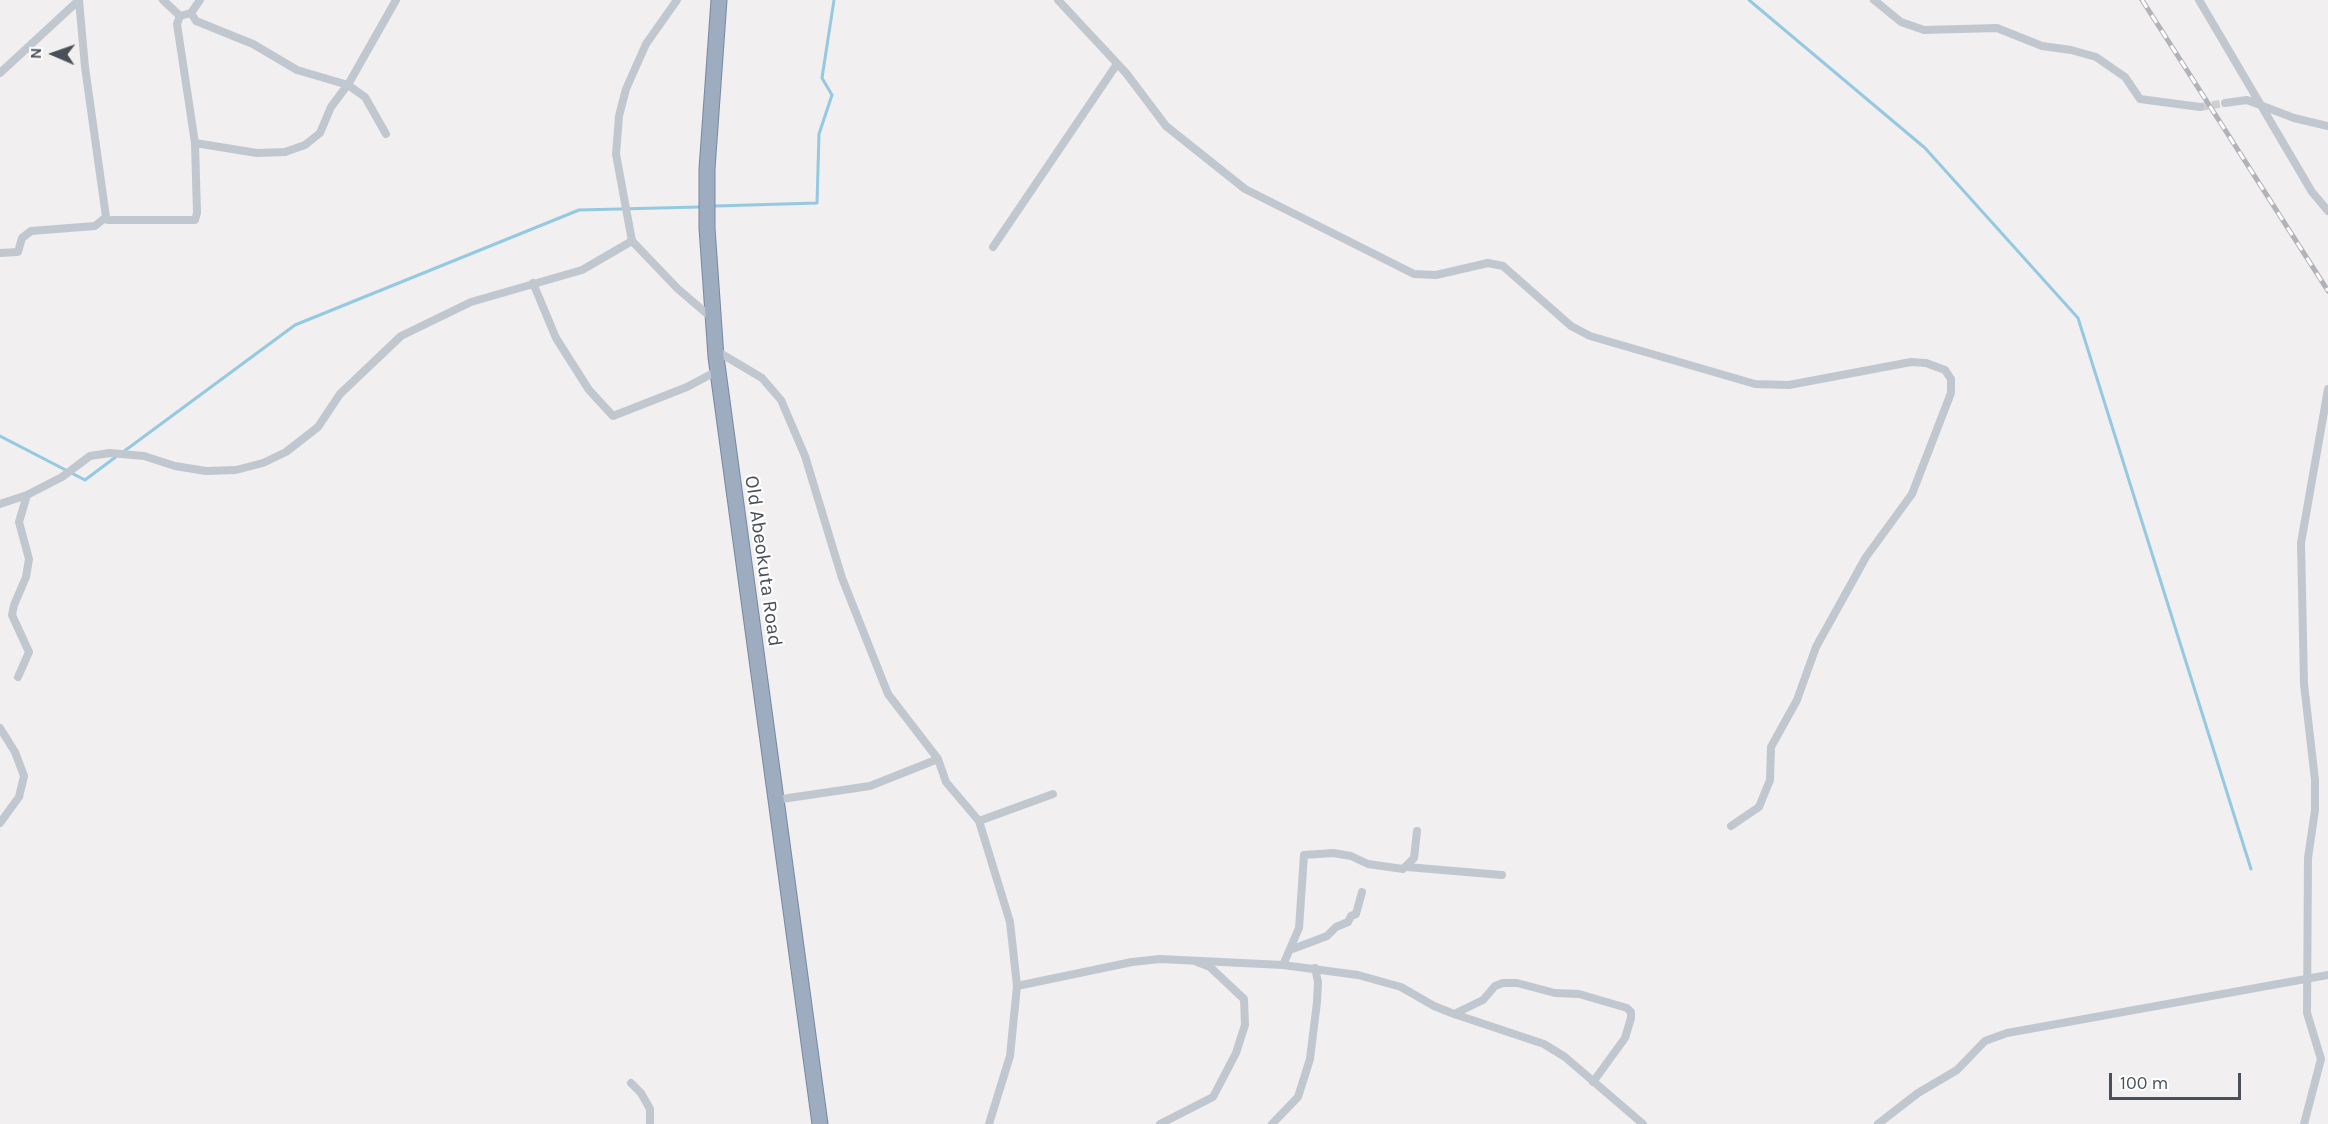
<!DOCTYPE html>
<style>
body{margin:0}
#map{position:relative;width:2328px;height:1124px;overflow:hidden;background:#f1efef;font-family:Karla,sans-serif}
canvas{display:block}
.north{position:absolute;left:24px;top:24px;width:60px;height:60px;-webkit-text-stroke:4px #fff;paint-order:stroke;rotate:272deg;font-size:16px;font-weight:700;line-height:24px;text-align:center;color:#495059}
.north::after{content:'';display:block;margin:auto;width:21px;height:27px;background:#495059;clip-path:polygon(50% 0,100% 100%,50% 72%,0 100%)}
.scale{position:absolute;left:2109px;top:1073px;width:132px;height:27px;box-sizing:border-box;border:3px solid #495059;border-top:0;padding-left:8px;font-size:18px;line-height:21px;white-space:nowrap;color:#495059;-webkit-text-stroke:4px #fff;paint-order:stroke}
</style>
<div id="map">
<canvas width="2328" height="1124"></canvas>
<div class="north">N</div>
<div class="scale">100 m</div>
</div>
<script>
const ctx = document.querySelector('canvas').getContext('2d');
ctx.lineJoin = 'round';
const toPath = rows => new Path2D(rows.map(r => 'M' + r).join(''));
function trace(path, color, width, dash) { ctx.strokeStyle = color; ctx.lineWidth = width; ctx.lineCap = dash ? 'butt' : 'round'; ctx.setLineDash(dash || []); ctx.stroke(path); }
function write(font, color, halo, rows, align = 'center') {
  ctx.font = font + ' Karla,sans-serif'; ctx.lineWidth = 4.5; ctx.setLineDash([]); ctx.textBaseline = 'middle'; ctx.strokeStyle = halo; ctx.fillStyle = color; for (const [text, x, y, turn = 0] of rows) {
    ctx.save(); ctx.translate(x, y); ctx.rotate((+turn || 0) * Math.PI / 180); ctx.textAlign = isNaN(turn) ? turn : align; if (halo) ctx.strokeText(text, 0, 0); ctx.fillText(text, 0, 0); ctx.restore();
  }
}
trace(toPath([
 [1749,0,1925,148,2078,318,2251,869],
 [716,206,817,203,819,134,832,95,822,78,834,0],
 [0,436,85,480,117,456],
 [123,452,295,325,579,210,699,207]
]), '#95c9e1', 3);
trace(toPath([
 [2200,107,2225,103]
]), '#cfcfd1', 8, [8, 4]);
const trunk = toPath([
 [719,0,707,169,707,228,716,357,820,1124]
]);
trace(trunk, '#7788a3', 17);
trace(toPath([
 [163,0,180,16],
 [677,0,646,44,626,89,619,116,616,154,632,241,678,289,713,319],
 [1058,0,1126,73,1166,126,1245,189,1414,274,1436,275,1488,263,1503,266,1571,326,1590,336,1755,384,1789,385,1911,362,1926,363,1945,370,1951,379,1951,393,1912,494,1866,557,1816,647,1797,700,1771,747,1770,780,1759,807,1731,826],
 [1874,0,1901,22,1924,30,1997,28,2042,46,2071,50,2096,57,2125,77,2140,99,2200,107],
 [2199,0,2312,192,2328,211],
 [191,13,196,21,253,44,297,70,348,85,365,97,386,134],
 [0,73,79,0],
 [2225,103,2247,100,2294,118,2328,126],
 [195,143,257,153,285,152,305,145,320,133,331,107,349,83,396,0],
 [106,217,107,220,195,220,197,213,195,143,177,24,180,16,191,13,200,0],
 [993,247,1117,64],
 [0,253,18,252,22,238,31,231,95,226,106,217,85,67,79,0],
 [533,283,556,338,589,390,613,416,687,387,717,371],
 [715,350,762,378,781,400,805,456,842,578,888,694,938,759,946,782,979,821,1010,922,1017,986,1010,1056,989,1124],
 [0,504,27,495,62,477,90,456,110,453,144,456,175,466,206,471,236,470,263,463,286,452,318,427,340,394,401,336,471,302,582,270,632,241],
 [18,677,29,652,12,615,14,605,26,577,29,559,19,522,27,495],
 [0,728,15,752,24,776,19,797,0,823],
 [775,800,870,786,938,759],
 [979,821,1053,794],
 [1407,867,1502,875],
 [1290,950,1327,936,1336,927,1348,922,1351,916,1356,914,1362,892],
 [1283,965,1299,928,1304,855,1333,853,1351,856,1368,864,1403,869,1414,858,1417,831],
 [1017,986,1132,962,1160,959,1283,965,1358,975,1401,987,1434,1006,1454,1014,1544,1044,1565,1057,1643,1124],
 [1454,1014,1483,1000,1495,986,1503,983,1517,983,1555,993,1579,994,1627,1008,1631,1012,1631,1018,1625,1038,1593,1082],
 [631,1083,641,1093,650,1109,650,1124],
 [1160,1124,1213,1097,1236,1053,1245,1025,1244,999,1210,967,1197,962],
 [1272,1124,1298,1097,1310,1059,1317,1002,1318,982,1315,968],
 [1878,1124,1918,1093,1957,1070,1985,1041,2007,1033,2328,975],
 [2304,1124,2321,1059,2307,1013,2308,858,2315,810,2315,780,2304,684,2301,543,2328,389]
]), '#c1c7cf', 8);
trace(trunk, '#9eacc0', 15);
const rail = toPath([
 [2142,0,2328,291]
]);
trace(rail, '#b1b3b8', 5);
trace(rail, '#fff', 3, [9]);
write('20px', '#495059', '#fff', [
 ["Old Abeokuta Road",763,561,82]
]);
</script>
